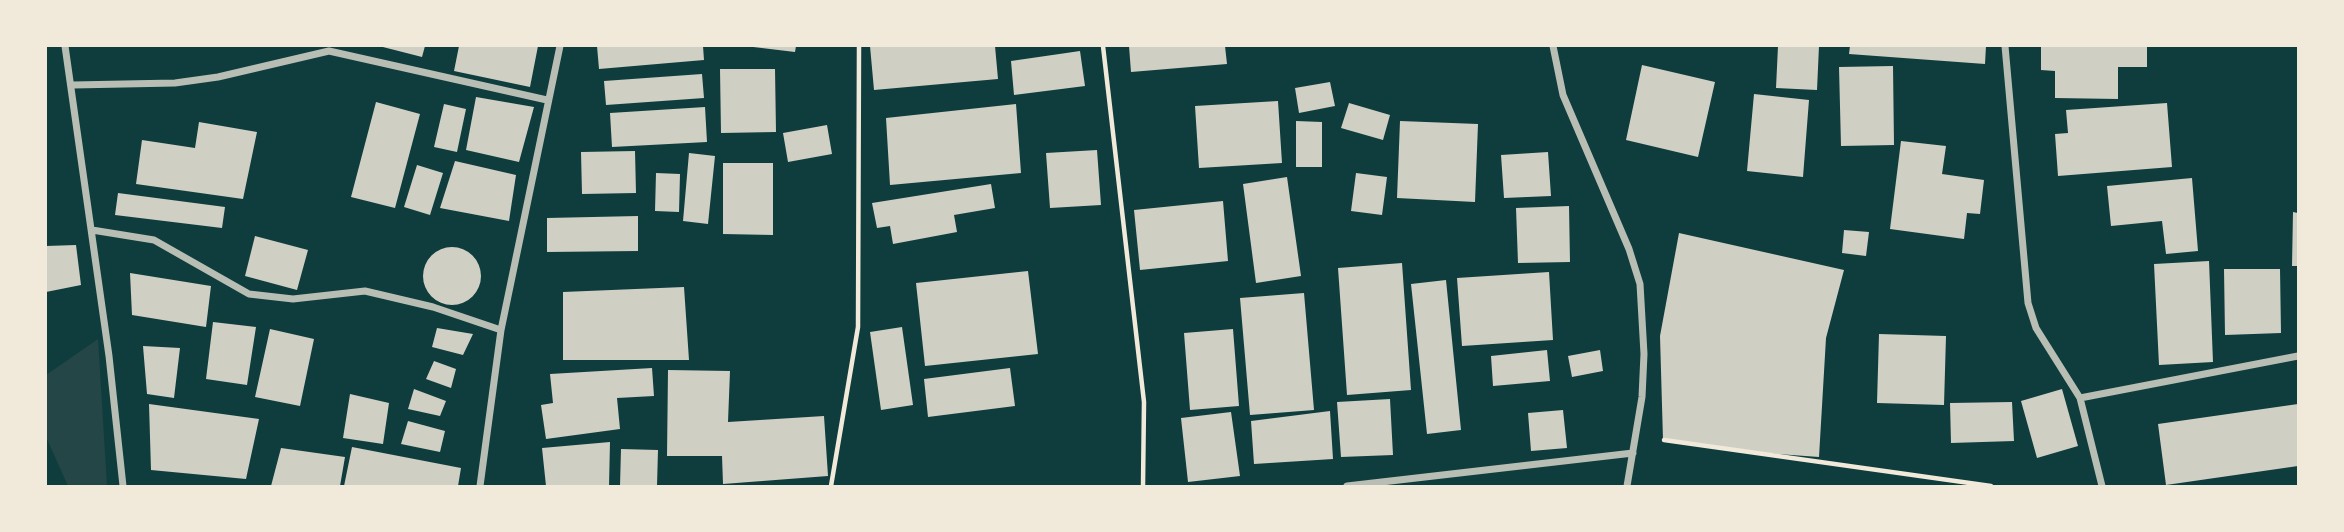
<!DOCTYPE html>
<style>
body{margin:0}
#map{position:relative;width:2344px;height:532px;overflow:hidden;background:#0f3d3e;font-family:"Work Sans",sans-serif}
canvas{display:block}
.frame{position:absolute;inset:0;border:47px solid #f1e9da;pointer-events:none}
</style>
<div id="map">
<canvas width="2344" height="532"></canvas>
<div class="frame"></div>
</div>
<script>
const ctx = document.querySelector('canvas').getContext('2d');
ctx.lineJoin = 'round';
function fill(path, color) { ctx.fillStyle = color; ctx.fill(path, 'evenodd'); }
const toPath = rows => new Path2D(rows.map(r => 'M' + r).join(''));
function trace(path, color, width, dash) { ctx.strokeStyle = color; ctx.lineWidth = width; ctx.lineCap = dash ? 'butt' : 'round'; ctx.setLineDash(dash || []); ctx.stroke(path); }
fill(toPath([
 [98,339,107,486,68,486,46,437,46,375]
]), '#244646');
fill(toPath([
 [379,46,425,46,422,57],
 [459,46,538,46,530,87,454,71],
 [597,46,703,46,704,60,599,69],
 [745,46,796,46,795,52],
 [870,46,995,46,998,79,874,90],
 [1129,46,1225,46,1227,64,1131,72],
 [1778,46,1819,46,1817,90,1776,88],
 [1850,46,1986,46,1985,64,1849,54],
 [2041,46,2147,46,2147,67,2118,67,2118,99,2055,98,2055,71,2041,70],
 [1080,51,1085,86,1014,95,1011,61],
 [1642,65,1715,82,1698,157,1626,140],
 [1893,66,1894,145,1841,146,1839,67],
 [720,69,775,69,776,132,721,133],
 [702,74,704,98,606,105,604,81],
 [1330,82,1335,106,1299,113,1295,88],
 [1754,94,1809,100,1803,177,1747,171],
 [476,97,534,107,519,162,466,150],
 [1278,101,1282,163,1199,168,1195,106],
 [376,102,420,114,395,208,351,197],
 [1349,103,1390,115,1383,140,1341,128],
 [2167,103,2172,167,2058,176,2055,134,2068,133,2066,110],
 [444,104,466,109,457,152,434,147],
 [1016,104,1021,173,890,185,886,118],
 [705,107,707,142,612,147,610,113],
 [1296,121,1322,122,1322,167,1296,167],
 [1400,121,1478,124,1475,202,1397,198],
 [199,122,257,132,243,199,136,184,142,140,195,148],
 [827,125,832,154,788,162,783,133],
 [1901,141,1946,146,1942,174,1984,180,1980,214,1967,213,1964,239,1890,229],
 [1097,150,1101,205,1050,208,1046,153],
 [635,151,636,193,582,194,581,152],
 [1548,152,1551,196,1504,198,1501,155],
 [689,153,715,156,708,224,683,221],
 [455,161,516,175,509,221,440,208],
 [723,163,773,163,773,235,723,234],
 [417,165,443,173,430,215,404,207],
 [656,173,680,174,679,212,655,211],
 [1356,173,1387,177,1382,215,1351,211],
 [1287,177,1301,276,1256,283,1243,184],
 [2192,178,2198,251,2166,254,2162,221,2111,226,2107,186],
 [991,184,995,208,954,215,957,232,893,244,890,226,877,228,872,203],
 [118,193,225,207,222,228,115,215],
 [1223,201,1228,261,1140,270,1134,210],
 [1569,206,1570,262,1518,263,1516,208],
 [2293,212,2298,213,2298,266,2292,266],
 [638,216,638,251,547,252,547,218],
 [1844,230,1869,232,1866,256,1842,253],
 [1679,233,1844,270,1826,338,1819,457,1723,450,1663,440,1660,336],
 [255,236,308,250,297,290,245,276],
 [76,245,81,285,46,292,46,246],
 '423 276a29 29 0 1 1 58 0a29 29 0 1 1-58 0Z',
 [2209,261,2213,362,2159,365,2154,264],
 [1402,263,1411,390,1347,395,1338,268],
 [2224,269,2280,269,2281,333,2225,335],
 [1028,271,1038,354,925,366,916,283],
 [1549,272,1553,340,1462,346,1457,278],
 [130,273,211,286,206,327,132,315],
 [1446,280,1461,430,1427,434,1411,284],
 [684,287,689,360,563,360,563,292],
 [1304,293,1314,410,1250,415,1240,298],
 [213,322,256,327,247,385,206,379],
 [902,327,913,405,881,410,870,332],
 [437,328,473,334,463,355,432,347],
 [270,329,314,339,300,406,255,397],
 [1233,329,1239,406,1190,410,1184,333],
 [1879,334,1946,336,1944,405,1877,403],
 [143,346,180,348,174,398,147,394],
 [1547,350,1550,381,1493,386,1491,356],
 [1600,350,1603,371,1572,377,1568,356],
 [434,361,456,369,451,388,426,379],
 [652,368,654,396,617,398,620,429,546,439,541,405,553,403,550,374],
 [1010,368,1015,406,928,417,924,379],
 [668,370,730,371,728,422,824,416,828,476,723,484,722,456,667,456],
 [414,389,446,401,440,416,408,409],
 [2062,389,2078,446,2037,458,2021,401],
 [350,394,389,403,383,444,343,438],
 [1390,399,1393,455,1341,457,1337,402],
 [2012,402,2014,441,1951,443,1950,403],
 [149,404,259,419,246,479,151,470],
 [2298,404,2298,466,2166,485,2158,424],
 [1563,410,1567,448,1531,451,1528,413],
 [1330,411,1333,459,1254,464,1251,421],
 [1231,412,1240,476,1188,482,1181,418],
 [408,421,445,431,440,452,401,444],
 [610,442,609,486,546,486,542,448],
 [352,447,461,468,458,486,344,486],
 [281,448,345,457,340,486,271,486],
 [621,449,658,450,657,486,620,486]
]), '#cfcfc3');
trace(toPath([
 [1103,46,1144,402,1143,486],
 [1664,440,1991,486],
 [831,486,858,327,859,46]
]), '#f1e9da', 4.5);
trace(toPath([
 [65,46,109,356,123,486],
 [1553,46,1563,95,1629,249,1640,284,1644,354,1642,397,1627,486],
 [2005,46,2028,303,2036,328,2080,398,2102,486],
 [73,85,175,83,218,77,329,51,547,100],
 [92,230,154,240,249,294,293,299,365,291,433,307,501,330],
 [2080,398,2298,356],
 [480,486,501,330,560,46],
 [1347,486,1633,453]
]), '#b8beb3', 7);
</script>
